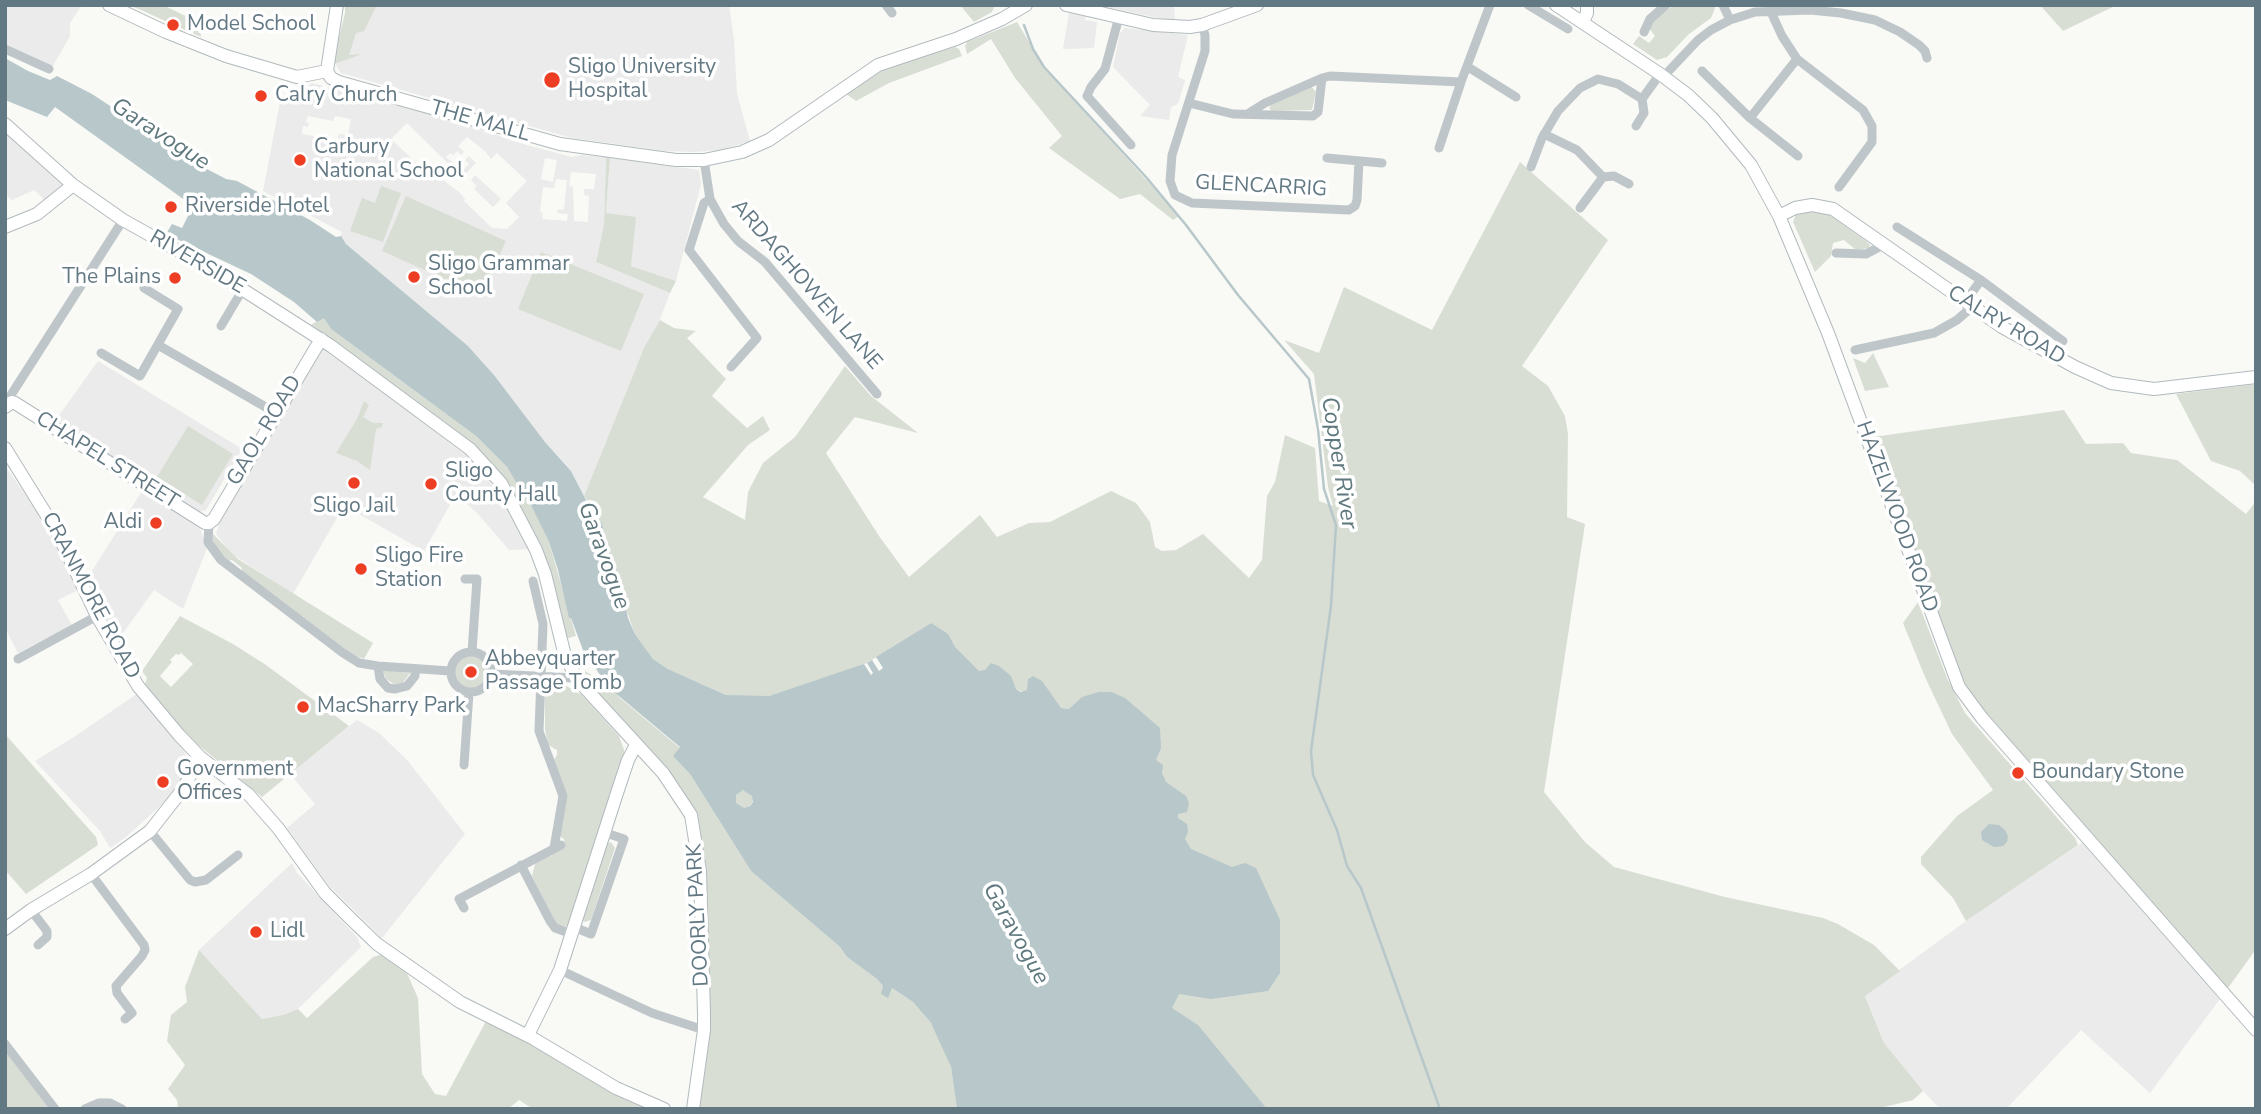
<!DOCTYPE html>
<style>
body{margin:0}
#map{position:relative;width:2261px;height:1114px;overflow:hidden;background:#f9f9f6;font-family:"Nunito Sans",sans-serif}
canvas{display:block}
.frame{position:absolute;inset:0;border:7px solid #627883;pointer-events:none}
</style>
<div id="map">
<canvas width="2261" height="1114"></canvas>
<div class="frame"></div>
</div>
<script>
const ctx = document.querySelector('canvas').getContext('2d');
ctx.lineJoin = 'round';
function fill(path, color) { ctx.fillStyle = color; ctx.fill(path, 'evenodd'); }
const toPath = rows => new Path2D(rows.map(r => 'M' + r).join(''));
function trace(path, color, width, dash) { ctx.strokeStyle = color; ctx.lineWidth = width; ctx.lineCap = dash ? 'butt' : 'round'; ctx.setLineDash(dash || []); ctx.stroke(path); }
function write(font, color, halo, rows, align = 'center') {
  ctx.font = font + ' "Nunito Sans",sans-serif'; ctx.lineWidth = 7; ctx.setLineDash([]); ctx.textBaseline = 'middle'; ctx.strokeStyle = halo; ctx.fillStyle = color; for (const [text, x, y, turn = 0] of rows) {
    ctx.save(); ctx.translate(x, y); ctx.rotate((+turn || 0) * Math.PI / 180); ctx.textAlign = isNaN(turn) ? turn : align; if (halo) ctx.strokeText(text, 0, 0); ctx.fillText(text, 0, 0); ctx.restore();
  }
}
fill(toPath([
 [5,5,82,5,70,23,70,36,50,71,5,48],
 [369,5,729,5,734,40,737,94,750,141,722,150,693,152,665,151,572,138,341,73,336,65],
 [1097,5,1174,5,1175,21,1158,18],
 [1069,13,1086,16,1085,20,1097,22,1094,48,1063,49],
 [1125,28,1188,35,1178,77,1185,80,1178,104,1171,107,1169,120,1140,116,1150,105,1113,67,1120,33],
 [311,83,420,109,523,144,572,157,582,155,606,157,604,224,596,262,670,293,659,322,636,368,584,496,571,471,561,459,545,442,494,375,468,346,346,244,341,236,342,232,263,191,281,97,291,99,303,92],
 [308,116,333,121,335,116,351,119,348,135,339,134,337,142,345,144,344,152,326,148,328,139,302,134,303,126,308,127,309,123,306,122],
 [407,123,465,180,464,175,476,163,469,156,465,160,469,164,463,170,446,157,450,153,453,155,457,151,461,155,464,152,458,146,467,137,485,151,491,159,497,153,527,181,506,203,519,217,507,229,492,228,464,201,465,199,459,192,443,180,441,182,429,171,427,173,391,139],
 [545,158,557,160,553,182,541,179],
 [571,172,596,174,594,189,584,189,584,195,589,196,588,222,574,221,573,187,569,186],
 [556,179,567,180,564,210,558,209,557,213,568,214,567,221,542,219,543,213,540,212,543,187,554,188],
 [5,130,67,186,46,206,42,197,34,190,12,200,5,194],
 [610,158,699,170,701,184,676,281,631,266,606,213],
 [475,175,501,199,493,207,474,189,477,186,471,180],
 [322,346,475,462,507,506,530,549,509,550,478,514,456,494,424,551,350,509,341,511,293,594,231,553,216,534,220,521],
 [98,361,242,449,206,510,200,512,55,421],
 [5,466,39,514,78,590,58,600,72,625,18,653,5,628],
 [142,491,200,528,207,548,183,609,154,590,118,640,87,579],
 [141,691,175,732,191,765,169,798,126,837,110,848,100,831,35,761,77,735],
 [357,720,379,733,407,760,465,834,382,938,329,886,287,828,315,804,290,774],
 [2083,842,2220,999,2150,1093,2081,1030,2006,1109,1940,1109,1908,1075,1884,1043,1865,995,1966,921],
 [292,863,297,873,357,937,361,947,298,1009,283,1015,262,1019,199,950]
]), '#eaebea');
fill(toPath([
 [163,5,200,23,201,37,132,6],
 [345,5,377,5,364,31,356,33,349,55,362,54,332,65,345,13],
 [960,5,995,5,992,12,974,22],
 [1674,5,1713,5,1715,8,1711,18,1689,34,1667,57,1657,60,1633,44,1639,36,1649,43,1655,36,1649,28,1653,21],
 [2040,5,2117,5,2063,31],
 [1017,22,1044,67,1179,216,1173,220,1140,194,1120,199,1049,148,1062,136,1015,78,991,39,967,54,965,46,967,42],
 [955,47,959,49,962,56,889,83,856,101,846,94,881,69],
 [1311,86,1316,92,1312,110,1272,111,1269,108,1271,105],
 [606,157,610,158,606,213,636,217,631,266,676,281,670,293,596,262,604,224],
 [1520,162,1608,240,1522,366,1548,386,1565,416,1568,434,1567,517,1585,524,1544,792,1585,842,1614,867,1725,897,1823,918,1838,924,1874,945,1900,971,1865,996,1884,1043,1923,1091,1913,1100,1876,1109,1194,1109,1069,709,1061,708,1016,689,979,678,931,623,867,663,844,672,769,696,747,697,726,695,668,669,653,659,635,634,625,606,620,578,609,551,602,523,584,496,644,348,660,320,674,328,696,331,687,338,726,379,712,396,747,428,763,416,770,430,748,445,703,497,745,520,748,492,763,463,795,437,845,366,871,396,918,433,855,417,826,453,879,536,909,577,980,515,997,537,1029,523,1050,522,1111,491,1136,503,1150,522,1155,547,1162,551,1176,550,1203,534,1249,578,1262,560,1267,496,1275,482,1285,435,1315,448,1319,501,1333,506,1328,487,1314,374,1284,340,1319,353,1344,287,1432,330],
 [381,186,401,193,383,242,350,231,362,198,375,203],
 [406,196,506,241,481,295,382,251],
 [1813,211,1827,213,1866,241,1870,245,1869,248,1856,250,1844,240,1833,243,1831,256,1815,272,1793,222,1796,214],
 [541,252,644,294,621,351,518,309],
 [324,317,331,329,476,436,507,467,527,501,529,500,549,542,576,636,565,639,503,480,309,326],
 [1873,353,1889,387,1865,391,1853,358,1865,363],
 [2256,384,2256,486,2240,471,2211,461,2176,394],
 [364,401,369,405,363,417,373,423,383,423,382,427,376,429,370,470,357,461,336,453,357,419],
 [2064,410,2086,444,2123,443,2131,453,2177,460,2246,514,2256,501,2256,949,2228,988,1978,704,1962,679,1873,437],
 [188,426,233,454,202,505,157,477],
 [211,532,238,559,373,643,364,659,350,654,241,573,242,568,232,560,228,561,219,553,213,543],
 [1918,602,1947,678,1965,713,2075,838,2078,845,1966,921,1953,898,1921,864,1921,857,1957,816,1993,790,1952,734,1925,677,1903,623],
 [180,616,233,644,266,665,349,726,262,797,197,744,166,712,145,684,147,678,142,671],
 [181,653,193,664,171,687,160,676,172,662,170,660,176,654,179,655],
 '454 672a17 17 0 1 1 34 0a17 17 0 1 1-34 0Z',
 [383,670,410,673,403,683,395,685,385,678],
 [583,670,597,678,600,676,620,698,680,748,674,756,690,774,751,871,840,947,847,957,877,979,883,986,892,988,913,1002,931,1023,941,1042,951,1067,957,1109,697,1109,705,869,698,825,577,672],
 [549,682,561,683,582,695,619,736,624,750,625,759,572,921,565,927,558,925,553,919,532,876,535,864,539,860,565,845,564,839,558,835,566,799,554,769,556,763,553,761,557,755,557,750,548,745,545,729,545,695,542,691,543,683],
 [5,734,96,837,98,845,26,894,5,870],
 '735 799a9 9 0 1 1 18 0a9 9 0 1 1-18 0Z',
 [611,842,615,848,591,920,585,922,582,920,607,843],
 [199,950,262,1019,283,1015,298,1009,307,1018,373,957,383,954,406,971,418,998,422,1074,435,1094,446,1096,486,1021,529,1041,538,1049,610,1091,646,1109,533,1109,519,1100,508,1109,178,1109,177,1100,168,1089,185,1065,167,1041,171,1015,187,1002,185,987],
 [5,1051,50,1109,5,1109]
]), '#d9ded5');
fill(toPath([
 [5,58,28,71,50,80,57,76,92,94,201,166,226,179,237,181,310,220,336,237,341,236,346,244,468,346,494,375,545,442,571,471,586,500,602,523,609,551,620,578,628,618,635,634,653,659,668,669,726,695,769,696,864,664,871,675,873,673,867,663,872,660,879,671,883,668,876,657,931,623,948,634,955,647,979,671,985,670,991,663,999,666,1011,676,1016,689,1021,692,1027,690,1028,679,1033,676,1042,681,1061,708,1069,709,1082,697,1099,692,1111,692,1125,698,1160,728,1161,748,1156,760,1163,765,1162,773,1166,782,1186,796,1189,803,1187,812,1178,814,1178,818,1187,824,1188,832,1185,839,1191,849,1232,867,1245,863,1256,868,1280,920,1280,973,1268,991,1211,999,1179,994,1172,1008,1198,1025,1267,1109,957,1109,951,1067,931,1023,913,1002,892,988,888,998,881,994,883,986,877,979,847,957,840,947,751,871,690,774,673,756,680,747,608,687,588,657,586,658,571,618,569,618,558,570,549,542,529,501,527,501,507,467,476,436,331,329,324,318,317,322,294,302,251,274,166,234,172,224,182,228,193,206,55,107,47,117,5,100],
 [743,790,752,796,753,802,750,806,744,808,736,803,736,795],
 [1989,824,1999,825,2005,830,2008,836,2007,842,2003,846,1994,847,1982,840,1981,832]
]), '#b7c7ca');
trace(toPath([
 [1024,25,1033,49,1044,67,1146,177,1186,225,1238,295,1309,379,1318,429,1324,489,1336,525,1331,606,1311,751,1313,775,1337,830,1347,866,1361,888,1440,1109]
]), '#b7c7ca', 2.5);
const secondary = toPath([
 [109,5,166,32,226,56,297,77,327,71],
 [1066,5,1153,25,1190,27,1202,25,1257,5],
 [1556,5,1660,74,1688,95,1712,118,1751,165,1779,216,1828,333,1959,687,1982,718,2256,1030],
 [1583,22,1587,13,1587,5],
 [327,71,331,78,339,82,560,144,676,160,704,160,742,152,769,140,878,65,956,39,1002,19,1026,5],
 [327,71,337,5],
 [5,124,73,185,123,220,209,268,331,346,470,449,501,483,536,550,545,574,564,652,576,678,663,773,691,815,700,871,704,1014,704,1030,693,1109],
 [1779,216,1795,208,1812,205,1833,209,2002,327,2075,367,2111,383,2154,389,2256,377],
 [5,227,37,214,73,185],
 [5,407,12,402,15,403,205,523,209,523,214,519,321,339],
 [5,448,57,532,97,616,138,686,179,735,200,757,249,795,278,828,325,893,350,918,377,944,460,1002,534,1039,616,1088,664,1109],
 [5,929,31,910,91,874,150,831,183,789,200,757],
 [528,1035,560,970,617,793,628,760,636,745]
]);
trace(secondary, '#b2babe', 14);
trace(toPath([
 [886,5,892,13],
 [1528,5,1568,29],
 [1723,5,1730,20],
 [1771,12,1782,36,1797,59,1863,110,1872,126,1872,142,1839,187],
 [1119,17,1105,69,1091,87,1087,96,1131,145],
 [1202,25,1205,35,1205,51,1172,155,1170,181,1175,195,1192,203,1349,210,1355,206,1357,200,1359,161],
 [1644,32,1650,19,1666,5],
 [5,49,49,69],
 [1468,67,1516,97],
 [1702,71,1750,118,1798,156],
 [1664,76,1698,40,1711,30,1730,20,1755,12,1810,10,1841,13,1875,20,1900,32,1919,45,1925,51,1927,58],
 [1189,103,1233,114,1313,116,1318,112,1322,78,1330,76,1461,82,1490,5],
 [1249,113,1265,103,1322,78],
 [1750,118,1797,59],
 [1636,126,1644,113,1642,99],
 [1544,134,1577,150,1603,177,1580,208],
 [1439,148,1461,82],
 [1327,158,1382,163],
 [704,160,710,199,704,203,689,250,757,338,731,367],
 [1531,167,1542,138,1558,111,1580,88,1598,79,1618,84,1642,99,1660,74],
 [1603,177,1614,176,1629,184],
 [710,199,724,224,738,241,765,262,877,394],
 [1897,227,1981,280,2063,341],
 [1836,253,1866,254,1883,245],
 [1965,302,1981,280],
 [221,326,243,289],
 [158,345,276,413],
 [1855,350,1934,333,1957,320,1972,307],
 [101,353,140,376,178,309,144,288],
 [5,398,12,402,11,395,123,220],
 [209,523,208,542,221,560,343,653,359,663,378,666,450,671],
 [465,579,477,579,472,652],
 [533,581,543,624,539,731,563,796,554,848],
 '451 672a20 20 0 1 1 40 0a20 20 0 1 1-40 0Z',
 [18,659,97,616],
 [378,666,380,679,388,688,395,689,407,686,415,676,415,670],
 [491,674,576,678],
 [464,765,469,693],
 [150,831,190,880,195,882,206,880,238,855],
 [521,865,550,921,555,928,572,934],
 [91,874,144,945,145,950,142,956,116,986,117,993,132,1013,125,1019],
 [464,908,459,899,561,845],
 [31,910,47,931,47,937,38,945],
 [574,927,591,934,624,839,606,833],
 [560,970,652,1013,704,1030],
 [5,1044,55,1109],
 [85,1109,99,1103,110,1103,122,1109]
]), '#bfc6c9', 9);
trace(secondary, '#fff', 12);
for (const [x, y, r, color] of [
 [173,25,7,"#ed3d22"],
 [552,80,9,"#ed3d22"],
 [261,96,7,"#ed3d22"],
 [300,160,7,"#ed3d22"],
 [171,207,7,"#ed3d22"],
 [414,277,7,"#ed3d22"],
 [175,278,7,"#ed3d22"],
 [354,483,7,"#ed3d22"],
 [431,484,7,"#ed3d22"],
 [156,523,7,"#ed3d22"],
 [361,569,7,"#ed3d22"],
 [471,672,7,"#ed3d22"],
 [303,707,7,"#ed3d22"],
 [2018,773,7,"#ed3d22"],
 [163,782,7,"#ed3d22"],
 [256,932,7,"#ed3d22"]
]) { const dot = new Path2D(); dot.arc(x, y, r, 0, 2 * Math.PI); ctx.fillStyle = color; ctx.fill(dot); trace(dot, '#fff', 2.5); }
write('21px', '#627883', '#fff', [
 ["Model School",187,25],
 ["Sligo University",568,68],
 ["Hospital",568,92],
 ["Calry Church",275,96],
 ["Carbury",314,148],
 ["National School",314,172],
 ["Riverside Hotel",185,207],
 ["Sligo Grammar",428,265],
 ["School",428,289],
 ["The Plains",161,278,"right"],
 ["Sligo",445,472],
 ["County Hall",445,496],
 ["Sligo Jail",354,507,"center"],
 ["Aldi",142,523,"right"],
 ["Sligo Fire",375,557],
 ["Station",375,581],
 ["Abbeyquarter",485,660],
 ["Passage Tomb",485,684],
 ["MacSharry Park",317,707],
 ["Government",177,770],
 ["Offices",177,794],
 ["Boundary Stone",2032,773],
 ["Lidl",270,932]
], 'left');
write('21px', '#627883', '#fff', [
 ["THE MALL",480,122,16],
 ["GLENCARRIG",1261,187,3],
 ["RIVERSIDE",197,263,30],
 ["ARDAGHOWEN LANE",806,285,49],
 ["CALRY ROAD",2006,326,31],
 ["GAOL ROAD",265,431,-59],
 ["CHAPEL STREET",107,461,32],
 ["HAZELWOOD ROAD",1896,517,70],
 ["CRANMORE ROAD",90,596,62],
 ["DOORLY PARK",699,915,-93]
]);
write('italic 23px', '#5e787d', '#fff', [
 ["Garavogue",160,135,33],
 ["Copper River",1338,463,81],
 ["Garavogue",603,556,70],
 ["Garavogue",1015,934,61]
]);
</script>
